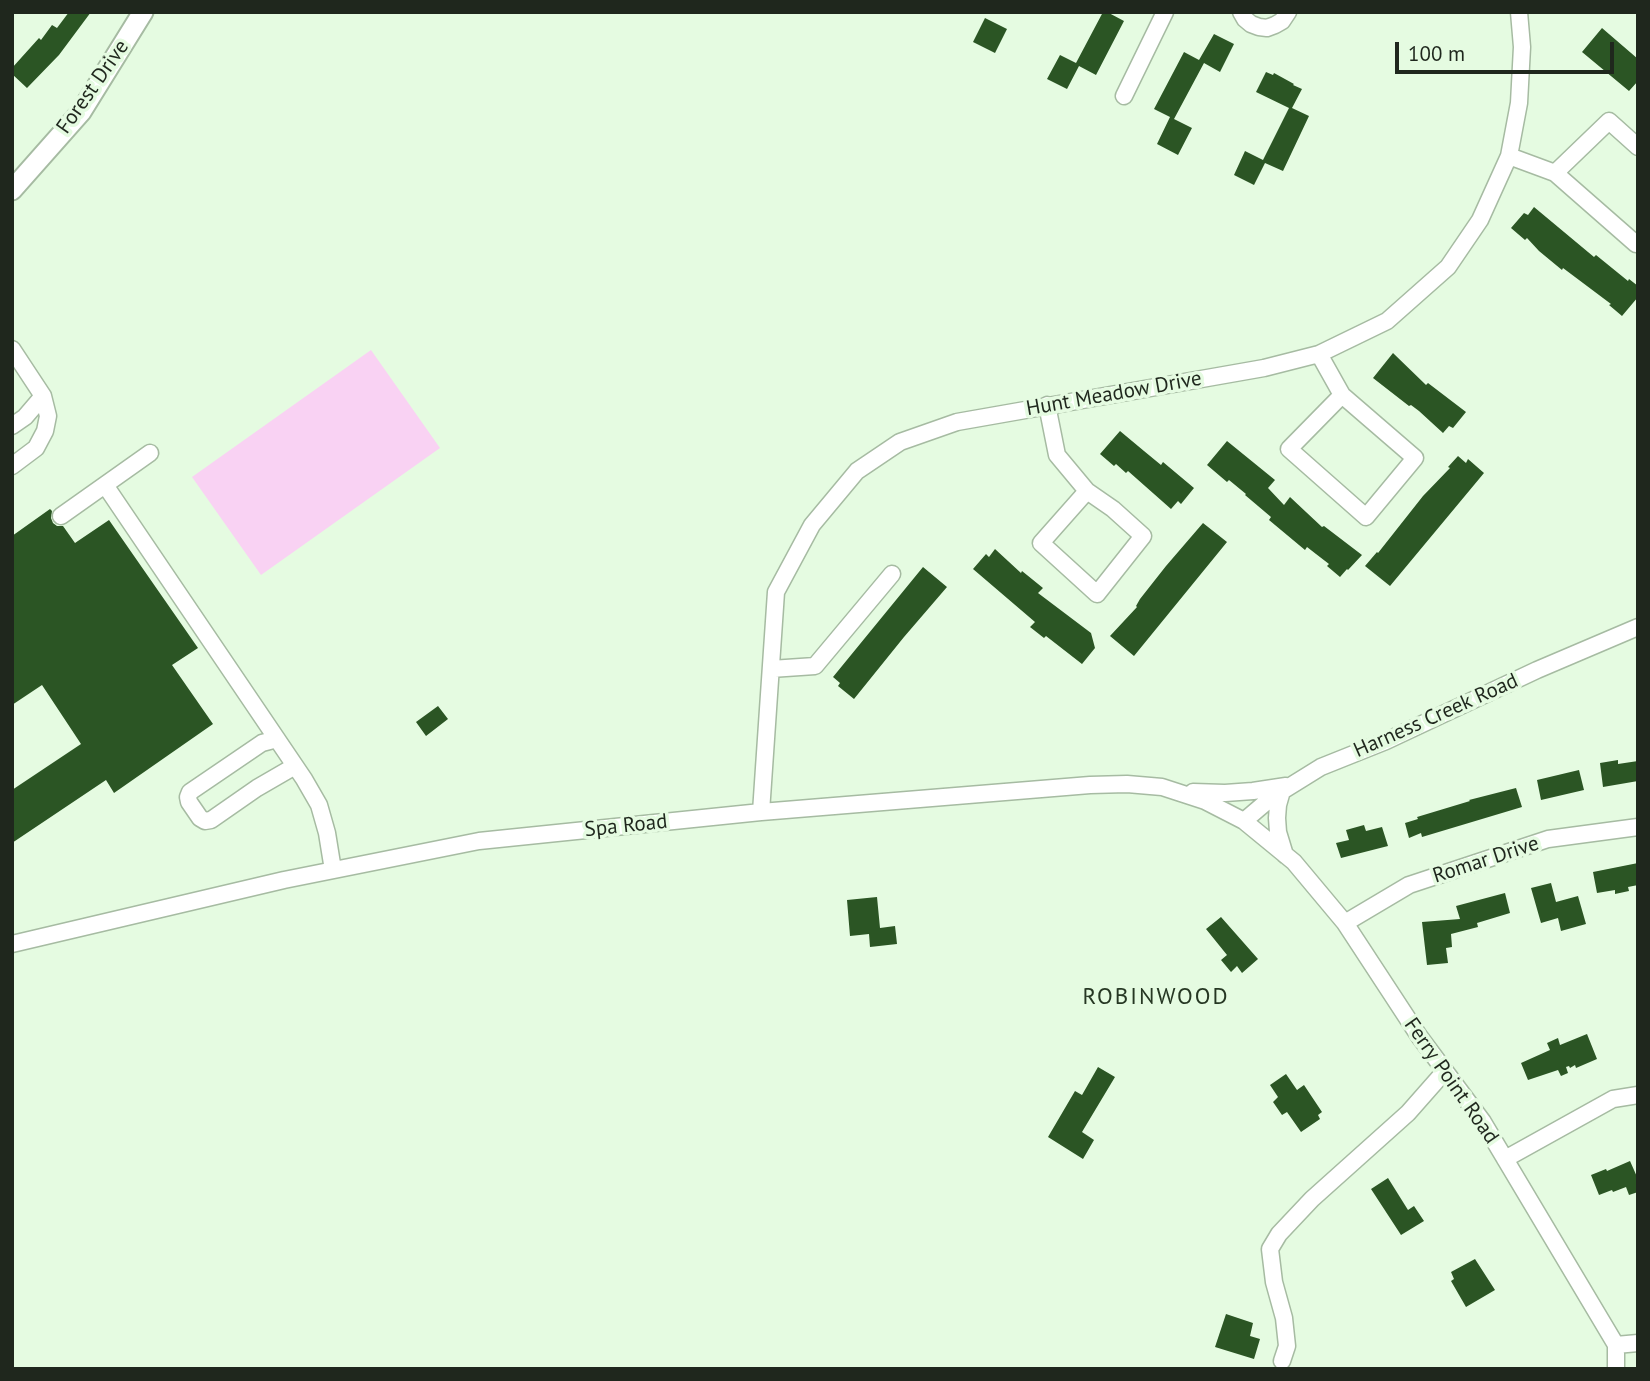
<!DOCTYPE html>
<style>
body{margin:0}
#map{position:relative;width:1650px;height:1381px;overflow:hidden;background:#e5fbe1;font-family:"PT Sans",sans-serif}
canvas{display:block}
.frame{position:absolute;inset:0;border:14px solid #1f271d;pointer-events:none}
.scale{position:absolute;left:1395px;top:42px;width:219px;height:32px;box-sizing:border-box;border:4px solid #1f271d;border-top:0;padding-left:9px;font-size:21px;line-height:24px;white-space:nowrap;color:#1f271d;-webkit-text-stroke:5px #e5fbe1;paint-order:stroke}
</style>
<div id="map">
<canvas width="1650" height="1381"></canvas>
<div class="frame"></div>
<div class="scale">100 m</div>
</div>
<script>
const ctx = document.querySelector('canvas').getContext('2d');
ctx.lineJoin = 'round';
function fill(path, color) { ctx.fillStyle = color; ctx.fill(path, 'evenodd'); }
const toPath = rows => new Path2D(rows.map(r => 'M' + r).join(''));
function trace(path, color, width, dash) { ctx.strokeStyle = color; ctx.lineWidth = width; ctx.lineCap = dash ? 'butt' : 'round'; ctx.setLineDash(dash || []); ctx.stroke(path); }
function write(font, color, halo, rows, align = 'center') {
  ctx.font = font + ' "PT Sans",sans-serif'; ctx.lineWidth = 7; ctx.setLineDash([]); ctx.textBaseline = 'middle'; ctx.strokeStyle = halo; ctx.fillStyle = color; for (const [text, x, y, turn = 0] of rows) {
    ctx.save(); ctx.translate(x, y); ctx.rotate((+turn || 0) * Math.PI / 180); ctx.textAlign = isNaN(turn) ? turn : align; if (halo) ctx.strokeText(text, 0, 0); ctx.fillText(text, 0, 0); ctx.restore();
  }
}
fill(toPath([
 [371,350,440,448,261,575,192,477]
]), '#f9d2f3');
fill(toPath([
 [69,12,91,12,59,55,27,88,12,74,12,68,39,38,41,40,52,25,57,28],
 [1103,12,1107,12,1124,21,1096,75,1079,66,1067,89,1047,79,1060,55,1076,63],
 [985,18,1007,29,995,53,973,42],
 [1602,28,1638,59,1638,81,1629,91,1582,52],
 [1214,34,1234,44,1220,72,1204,63,1174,119,1192,128,1178,155,1157,144,1170,117,1154,109,1184,52,1199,60],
 [1266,72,1273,75,1274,73,1294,84,1293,85,1302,89,1292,108,1309,116,1283,171,1265,163,1254,185,1234,175,1245,151,1263,160,1289,108,1256,92],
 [1534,207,1594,257,1596,255,1628,281,1629,279,1638,286,1638,297,1622,316,1609,305,1611,304,1563,268,1562,270,1539,251,1527,238,1525,240,1511,228,1524,213,1528,215],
 [1393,353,1426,385,1428,383,1466,412,1453,428,1449,426,1443,433,1419,411,1411,405,1409,406,1373,378],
 [1120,431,1144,451,1161,465,1163,462,1194,488,1181,504,1178,501,1171,509,1128,471,1126,473,1116,464,1114,466,1100,454],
 [1227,441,1275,480,1268,488,1284,505,1290,497,1322,527,1324,526,1362,555,1348,570,1347,569,1340,577,1327,566,1329,564,1316,554,1307,547,1305,550,1269,520,1271,517,1245,495,1246,494,1229,480,1227,482,1207,465],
 [1458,456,1466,463,1468,459,1484,473,1390,586,1365,566,1377,552,1378,553,1423,496,1450,468,1448,467],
 [50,509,52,511,51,518,53,523,57,526,63,526,75,543,109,520,198,648,172,665,213,724,114,793,106,780,12,843,12,790,81,744,42,685,12,705,12,536],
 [1203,523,1227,542,1134,656,1110,636,1137,607,1136,606,1140,599,1166,566],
 [995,549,1021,573,1022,571,1043,588,1038,593,1091,633,1095,648,1082,664,1046,636,1044,638,1030,627,1035,622,973,569,986,554,989,557],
 [923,567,947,587,904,637,854,699,838,686,840,683,833,677],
 [438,706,448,719,426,736,416,722],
 [1618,760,1618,764,1638,761,1638,781,1603,787,1600,763],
 [1579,770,1584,790,1541,800,1537,780],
 [1516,788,1522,807,1422,837,1421,833,1409,838,1405,823,1418,819,1417,817,1470,801,1469,800],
 [1364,825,1366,831,1382,827,1388,846,1341,858,1336,843,1349,840,1346,830],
 [1638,863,1638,885,1628,887,1629,891,1615,894,1615,890,1597,893,1593,872],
 [1551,883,1556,902,1578,896,1586,924,1561,931,1558,918,1541,923,1531,888],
 [1505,893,1510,913,1477,923,1478,927,1451,934,1452,947,1446,948,1448,963,1427,965,1422,922,1460,919,1456,906],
 [877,897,880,928,895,926,897,944,870,947,869,934,850,936,847,900],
 [1221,917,1258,959,1242,973,1237,966,1231,972,1221,960,1227,955,1206,929],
 [1587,1034,1597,1059,1576,1068,1575,1065,1570,1068,1569,1066,1566,1067,1568,1073,1561,1076,1558,1070,1528,1080,1521,1063,1550,1050,1547,1043,1558,1038,1560,1045],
 [1098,1067,1115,1077,1082,1132,1094,1140,1083,1159,1048,1137,1075,1091,1082,1095],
 [1286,1074,1297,1090,1304,1085,1322,1112,1318,1115,1320,1119,1301,1132,1287,1112,1282,1115,1273,1102,1278,1097,1270,1085],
 [1630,1161,1638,1179,1638,1192,1629,1195,1626,1187,1613,1192,1612,1190,1599,1195,1591,1175,1606,1169,1607,1171],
 [1388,1178,1408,1210,1414,1206,1424,1221,1401,1235,1371,1189],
 [1475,1259,1495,1290,1466,1307,1451,1281,1454,1279,1451,1272],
 [1226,1314,1253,1323,1250,1336,1260,1339,1254,1359,1215,1347]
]), '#2b5524');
const minor = toPath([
 [1241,12,1245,19,1251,24,1259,27,1267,28,1275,25,1282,21,1288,12],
 [1124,96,1165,12],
 [1509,156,1555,173,1636,244,1638,241],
 [1555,173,1609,121,1638,147],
 [12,349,43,396,48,416,45,431,36,448,12,466],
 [1319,354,1342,395,1415,458,1366,517,1289,449,1342,395],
 [1047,405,1057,455,1087,491,1041,543,1097,594,1143,536,1113,509,1087,491],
 [12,426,25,417,43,396],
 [105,485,304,779,319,805,327,833,333,870],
 [61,516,150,453],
 [771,669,815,666,892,574],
 [277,739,262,743,190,792,188,797,189,802,200,818,205,821,211,820,257,788,295,766],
 [1282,791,1278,805,1277,818,1278,832,1285,855],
 [1193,792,1225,793,1253,791,1286,786],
 [761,812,776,592,812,525,857,471,900,442,957,422,1264,368,1319,354,1387,321,1448,267,1480,220,1509,156,1519,103,1522,47,1519,12],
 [1244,821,1271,798,1321,767,1386,741,1537,670,1638,627],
 [1345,923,1409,885,1548,839,1638,827],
 [12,944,284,880,479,841,761,812,1090,785,1127,784,1162,787,1205,801,1244,821,1294,862,1345,923,1419,1036,1483,1122,1616,1345,1616,1369],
 [1505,1159,1613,1099,1638,1095],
 [1616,1345,1638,1343],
 [1282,1361,1287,1346,1284,1318,1274,1282,1270,1249,1279,1234,1312,1199,1408,1113,1445,1071]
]);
const major = toPath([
 [12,190,81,112,143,12]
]);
trace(minor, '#a6bba2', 19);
trace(major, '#a6bba2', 23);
trace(minor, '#fff', 16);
trace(major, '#fff', 19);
write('21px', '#1f271d', '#e5fbe1', [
 ["Forest Drive",93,87,-55],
 ["Hunt Meadow Drive",1114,394,-10],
 ["Harness Creek Road",1436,716,-24],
 ["Spa Road",626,826,-6],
 ["Romar Drive",1486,860,-18],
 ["Ferry Point Road",1451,1081,55]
]);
ctx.letterSpacing = '2px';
write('23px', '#263723', '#e5fbe1', [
 ["ROBINWOOD",1156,997]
]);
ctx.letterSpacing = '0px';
</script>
